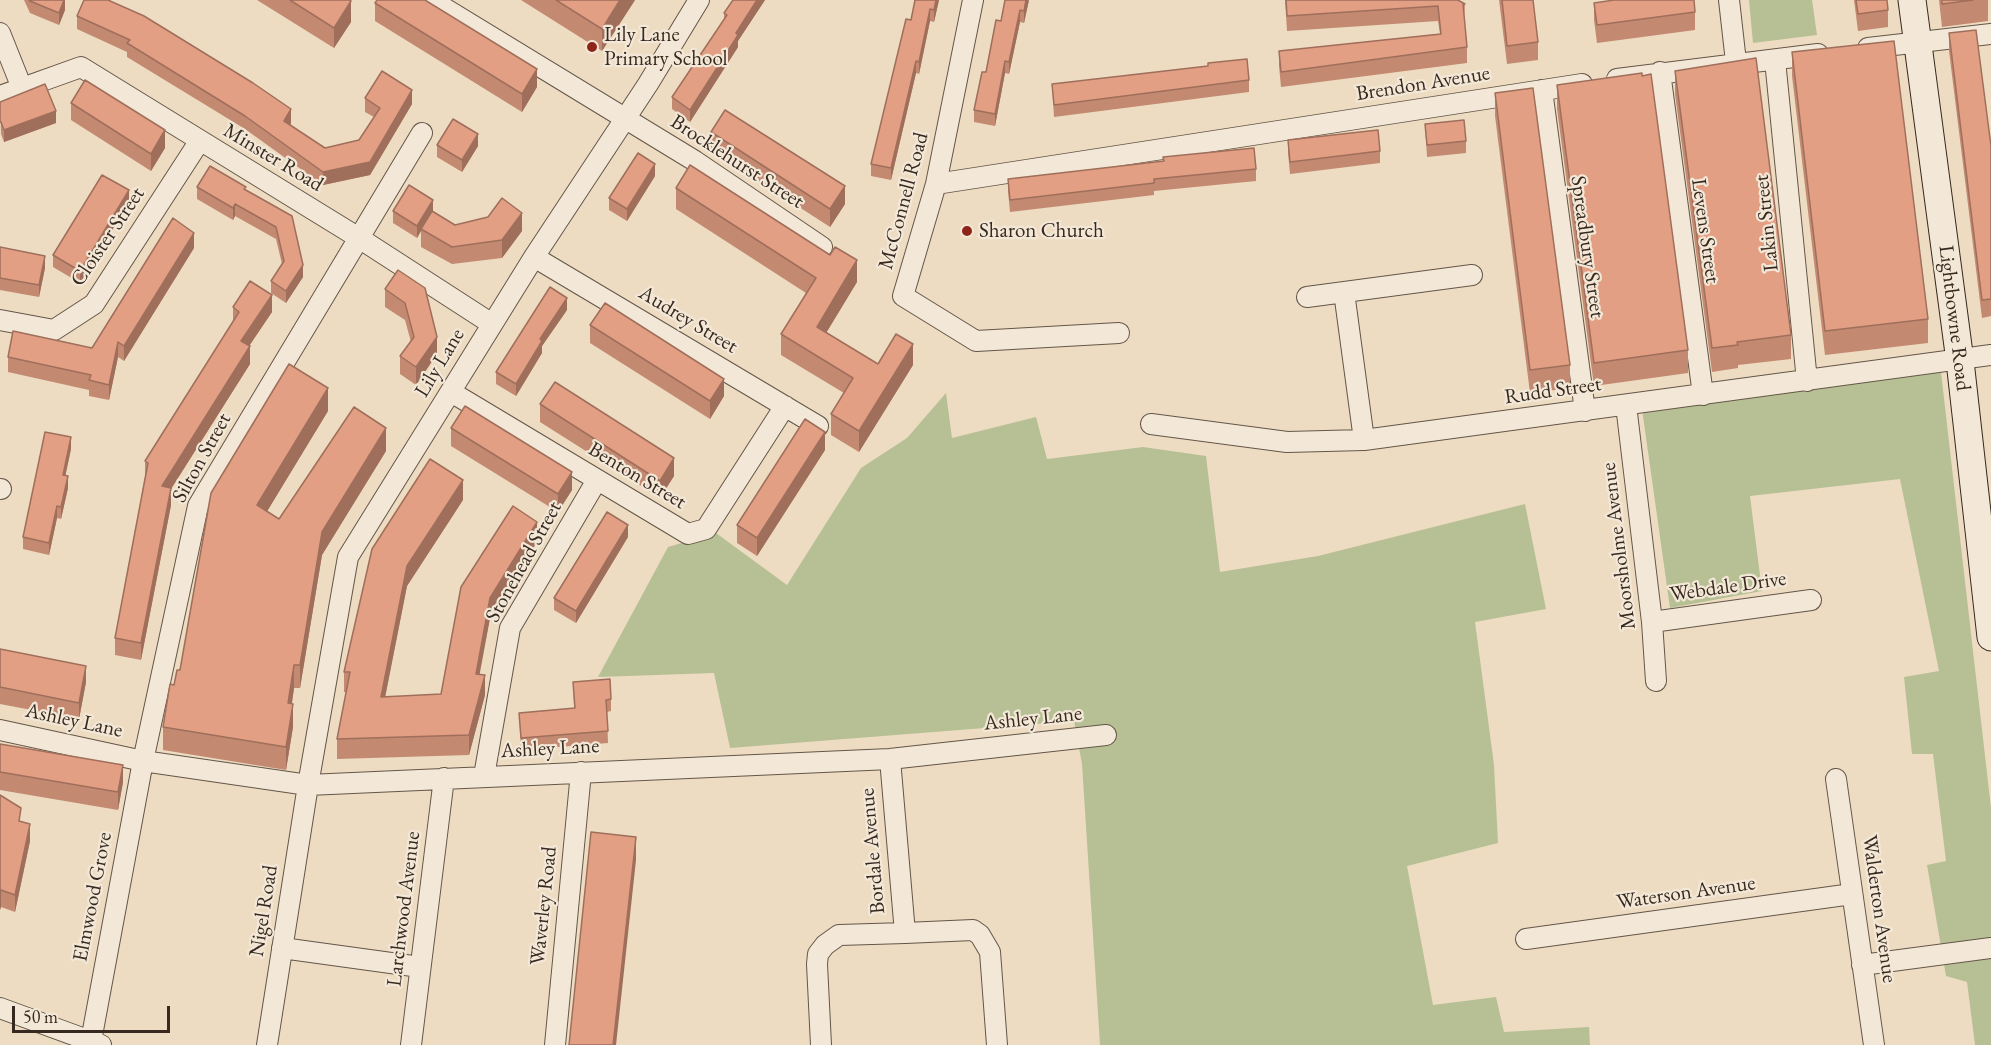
<!DOCTYPE html>
<style>
body{margin:0}
#map{position:relative;width:1991px;height:1045px;overflow:hidden;background:#eddcc2;font-family:"EB Garamond",serif}
canvas{display:block}
.scale{position:absolute;left:12px;top:1006px;width:158px;height:27px;box-sizing:border-box;border:3px solid #37291f;border-top:0;padding-left:8px;font-size:18px;line-height:21px;white-space:nowrap;color:#37291f;-webkit-text-stroke:4px #f3e8d7;paint-order:stroke}
</style>
<div id="map">
<canvas width="1991" height="1045"></canvas>
<div class="scale">50 m</div>
</div>
<script>
const ctx = document.querySelector('canvas').getContext('2d');
ctx.lineJoin = 'round';
function fill(path, color) { ctx.fillStyle = color; ctx.fill(path, 'evenodd'); }
const toPath = rows => new Path2D(rows.map(r => 'M' + r).join(''));
function trace(path, color, width, dash) { ctx.strokeStyle = color; ctx.lineWidth = width; ctx.lineCap = dash ? 'butt' : 'round'; ctx.setLineDash(dash || []); ctx.stroke(path); }
function write(font, color, halo, rows, align = 'center') {
  ctx.font = font + ' "EB Garamond",serif'; ctx.lineWidth = 4.5; ctx.setLineDash([]); ctx.textBaseline = 'middle'; ctx.strokeStyle = halo; ctx.fillStyle = color; for (const [text, x, y, turn = 0] of rows) {
    ctx.save(); ctx.translate(x, y); ctx.rotate((+turn || 0) * Math.PI / 180); ctx.textAlign = isNaN(turn) ? turn : align; if (halo) ctx.strokeText(text, 0, 0); ctx.fillText(text, 0, 0); ctx.restore();
  }
}
fill(toPath([
 [1749,0,1812,0,1817,35,1753,43],
 [1941,372,1991,808,1991,1045,1975,1045,1967,982,1946,976,1927,865,1946,861,1933,754,1912,754,1904,677,1939,671,1900,479,1750,496,1762,591,1670,608,1642,409],
 [946,393,952,438,1036,417,1047,459,1143,447,1206,456,1220,572,1318,556,1525,504,1546,609,1475,622,1494,765,1498,843,1407,866,1433,1005,1496,997,1504,1032,1589,1027,1590,1045,1100,1045,1082,764,1074,721,730,748,714,673,598,677,668,547,716,533,787,585,861,468,907,438]
]), '#b7c094');
const minor = toPath([
 [431,0,695,161,822,247],
 [973,0,936,184,903,296,976,341,1119,333],
 [1729,0,1736,62],
 [0,33,22,88],
 [1868,48,1991,34],
 [1775,60,1807,381],
 [1660,72,1703,395],
 [1617,79,1818,54],
 [1542,90,1585,411],
 [0,96,81,67,359,238,492,324],
 [936,184,1582,84],
 [534,257,818,426],
 [1344,292,1364,440],
 [1307,297,1472,275],
 [0,320,54,330,94,304,199,142],
 [451,392,688,534,706,529,785,406],
 [1626,405,1652,622,1656,681],
 [1151,424,1287,442,1364,440,1991,355],
 [0,489,1,489],
 [1652,622,1811,600],
 [0,730,143,761,308,785,890,759,1106,735],
 [484,776,510,628,597,480],
 [1836,779,1874,1045],
 [905,933,973,930,980,935,990,952,997,1045],
 [1526,939,1852,894],
 [282,948,420,967],
 [1862,965,1991,948],
 [0,1008,101,1045],
 [91,1041,143,761,198,506,422,133],
 [267,1045,308,785,348,557,534,257,648,84,699,0],
 [411,1045,444,778],
 [555,1045,581,772],
 [821,1045,817,964,818,954,825,945,839,935,905,933,890,759]
]);
const secondary = toPath([
 [1912,0,1960,361,1991,637]
]);
trace(minor, '#645648', 22);
trace(secondary, '#37291f', 29);
trace(minor, '#f3e8d7', 20);
trace(secondary, '#f3e8d7', 27);
fill(toPath([
 [24,0,65,0,65,10,59,25,30,13],
 [84,0,291,123,290,125,325,148,359,140,374,117,365,112,365,98,412,104,370,175,323,185,245,129,127,57,127,52,77,29,77,16],
 [257,0,349,0,351,22,334,48],
 [521,0,635,0,602,51],
 [733,0,765,0,738,41,738,47,690,122,672,109,672,97,724,19,724,13],
 [915,0,939,0,934,22,930,21,919,74,916,73,891,180,871,176,871,164,911,20],
 [1029,0,1024,23,1020,22,1009,74,1005,73,995,126,974,122,974,110,1001,21],
 [1285,0,1458,0,1465,4,1464,19,1467,47,1467,63,1281,87,1279,66,1279,51,1440,34,1438,21,1287,31],
 [1499,0,1533,0,1538,42,1538,60,1507,64],
 [1854,0,1887,0,1888,10,1888,27,1858,31],
 [1939,0,1988,0,1988,21,1942,27],
 [375,3,537,87,522,112,375,21],
 [1594,3,1695,12,1695,30,1597,43,1594,20],
 [1949,33,1991,146,1991,316,1982,318,1949,51],
 [1792,52,1928,319,1928,343,1825,355,1792,76],
 [1675,71,1791,335,1791,359,1738,365,1738,368,1712,372,1675,94],
 [1249,80,1249,92,1054,117,1052,84],
 [1557,85,1688,350,1688,373,1594,386,1557,109],
 [1495,93,1570,365,1570,388,1530,393,1495,116],
 [0,102,56,123,4,142,1,134],
 [71,103,165,148,151,171,71,120],
 [1425,124,1466,141,1466,153,1427,157],
 [711,132,845,204,830,227,711,150],
 [1288,140,1380,151,1380,163,1290,174,1288,152],
 [437,145,478,146,462,172,437,157],
 [1256,169,1256,181,1154,191,1154,195,1010,212,1008,191,1008,179],
 [655,176,627,221,609,210,609,198],
 [197,187,246,190,292,216,303,277,286,303,271,293,271,281,282,264,276,239,235,216,233,220,197,199],
 [676,188,857,282,826,333,878,364,913,365,859,452,831,435,831,414,844,393,781,355,781,334,806,293,676,209],
 [129,202,80,283,53,267,53,255],
 [393,211,433,212,455,225,522,231,502,258,452,264,421,247,421,231,417,238,393,223],
 [0,247,45,268,39,297,0,290],
 [194,248,124,361,118,357,109,400,89,396,89,390,8,372,8,357,92,348],
 [398,270,437,354,416,385,400,374,400,356,411,342,405,320,385,307,385,289],
 [233,307,272,312,249,346,250,364,171,489,171,505,141,660,115,655,115,638,145,477,145,461,233,322],
 [567,310,542,346,542,353,516,396,496,384,496,372],
 [590,325,724,396,710,419,590,343],
 [540,404,674,476,660,498,540,422],
 [328,411,267,511,279,519,386,451,322,555,300,688,294,688,292,704,293,727,286,770,163,750,163,727,180,670,211,493],
 [451,428,572,490,558,512,451,446],
 [71,449,65,476,68,488,61,519,57,518,49,555,23,549,23,537],
 [825,450,757,556,737,543,737,525],
 [463,500,407,586,385,697,441,694,537,542,490,618,479,674,485,695,469,755,337,759,337,739,346,692,344,692,344,672],
 [628,537,576,623,554,610,554,598],
 [0,649,86,682,79,719,0,704],
 [573,682,611,699,611,711,607,712,608,743,521,750,519,713,574,708],
 [0,744,123,782,118,810,0,790],
 [0,795,21,822,30,841,15,912,1,907,0,910]
]), '#c38971');
fill(toPath([
 [64,0,65,0,65,10,59,25,59,13],
 [620,0,635,0,602,51,602,29],
 [757,0,765,0,738,41,738,47,690,122,690,110,736,33],
 [936,0,939,0,934,22,934,10],
 [1026,0,1029,0,1024,23,1024,11],
 [351,1,351,22,334,48,334,28],
 [930,9,930,21,919,74,919,62],
 [1020,10,1020,22,1009,74,1009,62],
 [916,61,916,73,891,180,891,168],
 [1005,61,1005,73,995,126,995,114],
 [537,69,537,87,522,112,522,94],
 [412,90,412,104,370,175,323,185,323,172,370,162],
 [291,109,291,123,284,134,284,121],
 [56,111,56,123,4,142,4,130],
 [165,130,165,148,151,171,151,154],
 [478,134,478,146,462,172,462,160],
 [655,164,655,176,627,221,627,209],
 [845,186,845,204,830,227,830,209],
 [129,190,129,202,80,283,80,271],
 [433,200,433,212,422,230,421,229,421,231,417,238,417,226],
 [235,204,235,216,233,220,233,208],
 [522,213,522,231,502,258,502,240],
 [194,233,194,248,124,361,124,346],
 [45,256,45,268,39,297,39,285],
 [857,260,857,282,817,348,817,327],
 [303,265,303,277,286,303,286,291],
 [272,295,272,312,241,358,241,341],
 [567,298,567,310,542,346,542,353,516,396,516,384,540,339],
 [437,337,437,354,416,385,416,367],
 [118,342,118,357,109,400,109,385],
 [913,344,913,365,859,452,859,431],
 [250,346,250,364,171,489,171,505,141,660,141,643,162,486],
 [724,379,724,396,710,419,710,401],
 [328,388,328,411,257,528,257,505],
 [386,428,386,451,322,555,300,688,300,665,322,532],
 [825,432,825,450,757,556,757,538],
 [71,437,71,449,63,487,63,475],
 [674,458,674,476,660,498,660,481],
 [572,472,572,490,558,512,558,494],
 [68,476,68,488,61,519,61,507],
 [463,480,463,500,407,586,381,718,381,697,407,566],
 [57,506,57,518,49,555,49,543],
 [537,522,537,542,490,618,476,694,476,674,490,598],
 [628,525,628,537,576,623,576,611],
 [294,665,294,688,288,727,288,703],
 [86,666,86,682,79,719,79,703],
 [485,675,485,695,469,755,469,735],
 [293,704,293,727,286,770,286,747],
 [123,765,123,782,118,810,118,792],
 [30,824,30,841,15,912,15,895],
 [636,837,636,860,616,1045,613,1045],
 [1,890,1,907,0,910,0,892]
]), '#9f6f5c');
const building = toPath([
 [29,0,64,0,59,13,30,1,29,0],
 [84,0,108,0,144,16,253,83,291,109,284,121,325,148,359,140,380,108,365,98,382,71,412,90,370,162,323,172,245,116,127,43,130,40,77,16,84,0],
 [290,0,349,0,351,1,334,28,290,0],
 [377,0,425,0,537,69,522,94,375,3,377,0],
 [556,0,620,0,602,29,556,0],
 [733,0,757,0,736,33,738,35,690,110,672,97,727,15,724,13,733,0],
 [915,0,936,0,934,10,930,9,919,62,916,61,891,168,871,164,906,19,911,20,915,0],
 [1005,0,1026,0,1024,11,1020,10,1009,62,1005,61,995,114,974,110,982,72,986,72,996,20,1001,21,1005,0],
 [1286,0,1458,0,1465,4,1463,4,1467,47,1281,72,1279,51,1441,34,1438,6,1287,16,1286,0],
 [1502,0,1533,0,1538,42,1507,46,1502,0],
 [1614,0,1694,0,1695,12,1597,25,1594,3,1614,0],
 [1856,0,1887,0,1888,10,1858,14,1856,0],
 [1942,0,1973,0,1942,4,1942,0],
 [1976,30,1991,146,1991,299,1982,300,1949,33,1976,30],
 [1894,41,1928,319,1825,331,1792,52,1894,41],
 [1756,58,1791,335,1737,342,1738,345,1712,348,1675,71,1756,58],
 [1247,59,1249,80,1054,105,1052,84,1208,66,1208,63,1247,59],
 [1642,73,1642,76,1651,74,1688,350,1594,363,1557,85,1642,73],
 [85,80,165,130,151,154,71,103,85,80],
 [45,84,56,111,4,130,1,122,0,122,0,102,45,84],
 [1533,88,1570,365,1530,370,1495,93,1533,88],
 [725,110,845,186,830,209,711,132,725,110],
 [453,119,478,134,462,160,437,145,453,119],
 [1464,120,1466,141,1427,145,1425,124,1464,120],
 [1378,130,1380,151,1290,162,1288,140,1378,130],
 [1254,148,1256,169,1154,179,1154,183,1010,200,1008,179,1164,161,1163,157,1254,148],
 [638,153,655,164,627,209,609,198,638,153],
 [690,165,830,255,835,247,857,260,817,327,878,364,896,334,913,344,859,431,831,414,853,378,781,334,816,278,676,188,690,165],
 [210,166,246,187,244,189,292,216,303,265,286,291,271,281,284,261,276,227,235,204,233,208,197,187,210,166],
 [102,175,129,190,80,271,53,255,102,175],
 [409,185,433,200,417,226,393,211,409,185],
 [502,198,522,213,502,240,452,247,421,229,432,211,455,225,488,217,502,198],
 [173,218,194,233,124,346,118,342,109,385,89,380,91,375,8,357,13,331,92,348,173,218],
 [0,247,45,256,39,285,0,278,0,247],
 [398,270,425,288,437,337,416,367,400,356,414,337,405,303,385,289,398,270],
 [250,281,272,295,241,341,250,346,162,486,171,488,141,643,115,638,148,463,145,461,239,312,233,307,250,281],
 [550,287,567,298,540,339,542,341,516,384,496,372,550,287],
 [605,303,724,379,710,401,590,325,605,303],
 [289,364,328,388,257,505,279,519,354,407,386,428,322,532,300,665,294,665,288,703,293,704,286,747,163,727,170,684,174,685,177,670,180,670,211,493,289,364],
 [555,382,674,458,660,481,540,404,555,382],
 [465,406,572,472,558,494,451,428,465,406],
 [805,419,825,432,757,538,737,525,805,419],
 [45,432,71,437,63,475,68,476,61,507,57,506,49,543,23,537,45,432],
 [430,459,463,480,407,566,381,697,441,694,461,587,513,506,537,522,490,598,476,674,485,675,469,735,337,739,350,672,344,672,372,549,430,459],
 [607,512,628,525,576,611,554,598,607,512],
 [0,649,86,666,79,703,0,687,0,649],
 [610,679,611,699,606,700,608,731,521,738,519,713,575,708,573,682,610,679],
 [0,744,123,765,118,792,0,772,0,744],
 [0,795,21,808,19,821,30,824,15,895,1,890,0,892,0,795],
 [591,832,636,837,613,1045,569,1045,591,832]
]);
fill(building, '#e39f83');
trace(building, '#9f6f5c', 1.5);
for (const [x, y, r, color] of [
 [592,47,6,"#8f2418"],
 [967,231,6,"#8f2418"]
]) { const dot = new Path2D(); dot.arc(x, y, r, 0, 2 * Math.PI); ctx.fillStyle = color; ctx.fill(dot); trace(dot, '#f3e8d7', 2); }
write('21px', '#37291f', '#f3e8d7', [
 ["Lily Lane",604,35],
 ["Primary School",604,59],
 ["Sharon Church",979,231]
], 'left');
write('21px', '#37291f', '#f3e8d7', [
 ["Brendon Avenue",1423,84,-9],
 ["Minster Road",273,158,31],
 ["Brocklehurst Street",737,162,33],
 ["McConnell Road",904,201,-75],
 ["Lakin Street",1767,223,-96],
 ["Levens Street",1705,231,82],
 ["Cloister Street",108,237,-56],
 ["Spreadbury Street",1587,247,82],
 ["Lightbowne Road",1954,318,83],
 ["Audrey Street",688,320,31],
 ["Lily Lane",440,363,-59],
 ["Rudd Street",1553,391,-8],
 ["Silton Street",202,458,-61],
 ["Benton Street",637,476,31],
 ["Moorsholme Avenue",1619,546,-97],
 ["Stonehead Street",524,562,-61],
 ["Webdale Drive",1728,587,-8],
 ["Ashley Lane",1033,719,-6],
 ["Ashley Lane",74,721,12],
 ["Ashley Lane",550,749,-3],
 ["Bordale Avenue",873,851,-95],
 ["Waterson Avenue",1686,893,-8],
 ["Elmwood Grove",93,897,-79],
 ["Waverley Road",544,906,-84],
 ["Larchwood Avenue",404,909,-83],
 ["Walderton Avenue",1879,909,82],
 ["Nigel Road",264,911,-81]
]);
</script>
